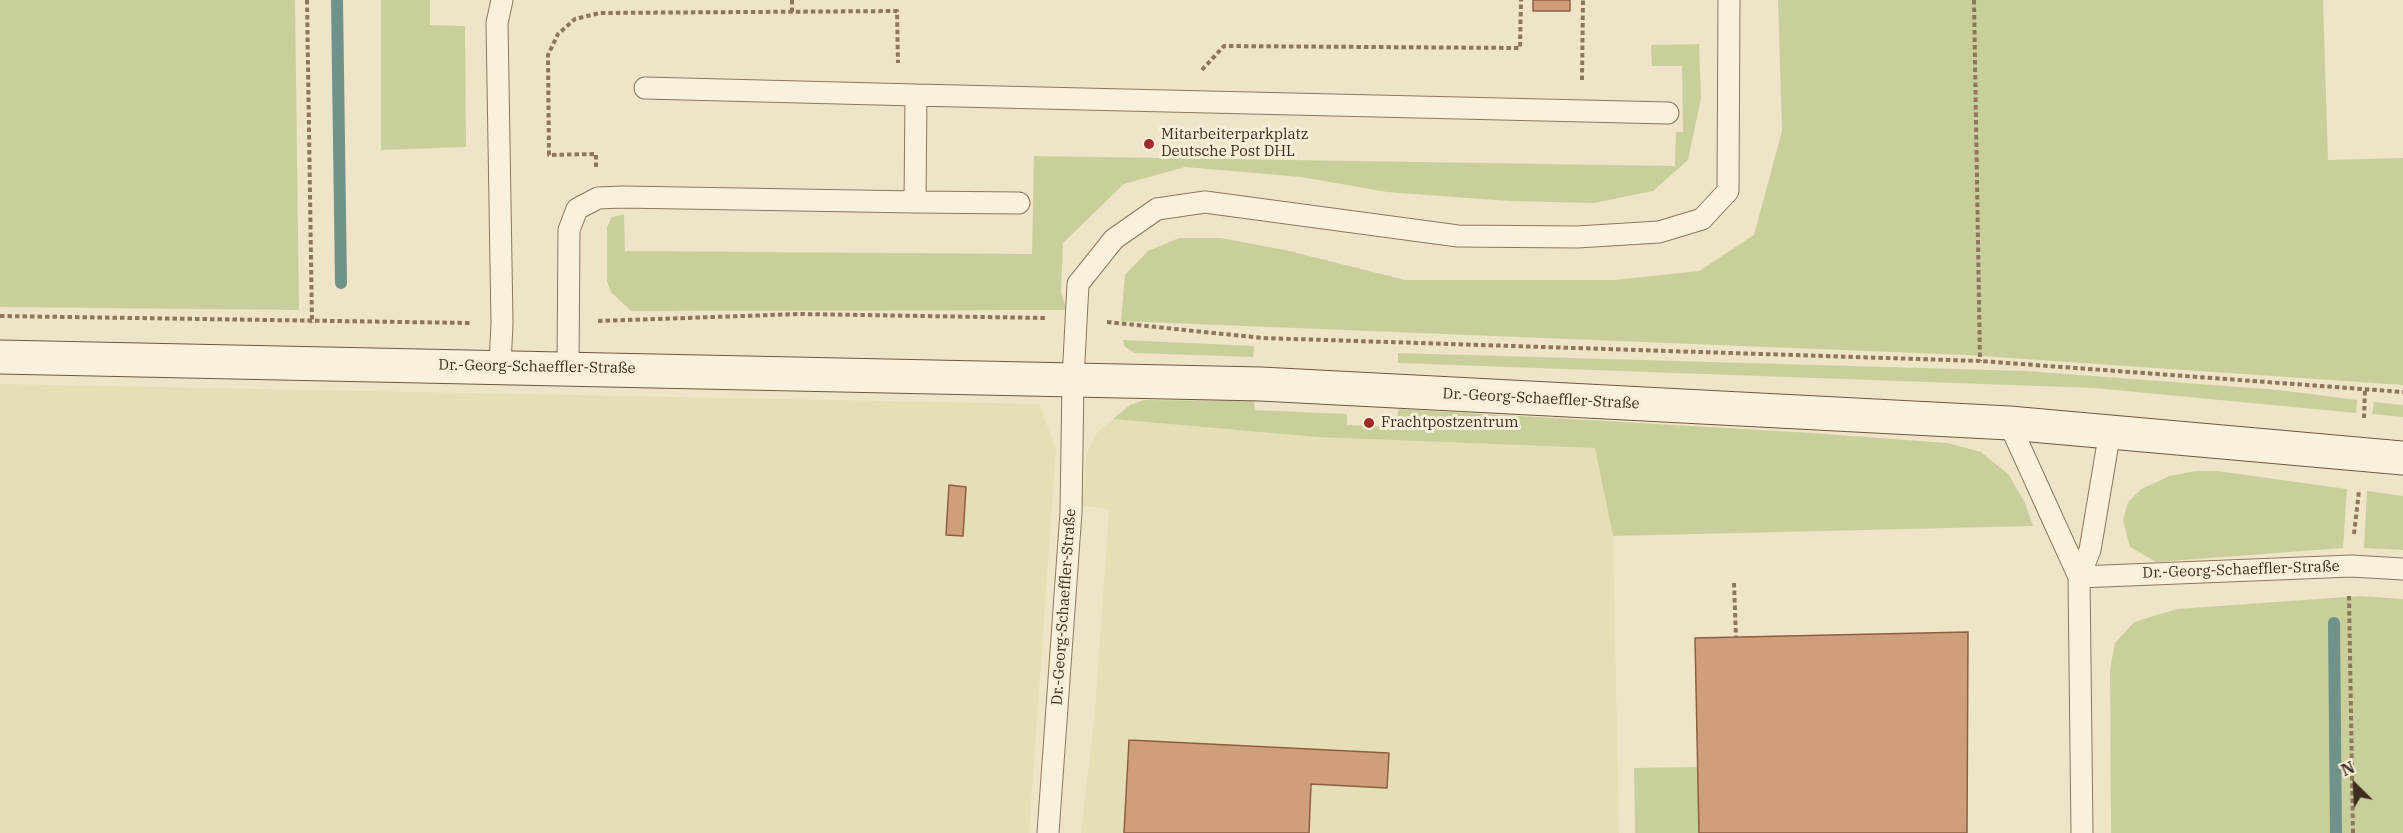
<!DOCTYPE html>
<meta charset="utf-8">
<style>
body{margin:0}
#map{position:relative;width:2403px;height:833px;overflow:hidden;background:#f0e4c8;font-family:"IBM Plex Serif",serif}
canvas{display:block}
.north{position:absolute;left:2325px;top:755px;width:60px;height:60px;-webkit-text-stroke:4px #f7eed8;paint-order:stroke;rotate:336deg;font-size:16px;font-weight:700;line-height:24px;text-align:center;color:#3d2e20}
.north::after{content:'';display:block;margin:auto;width:21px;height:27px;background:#3d2e20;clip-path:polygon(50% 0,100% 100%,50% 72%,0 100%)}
</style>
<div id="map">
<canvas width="2403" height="833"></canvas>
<div class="north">N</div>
</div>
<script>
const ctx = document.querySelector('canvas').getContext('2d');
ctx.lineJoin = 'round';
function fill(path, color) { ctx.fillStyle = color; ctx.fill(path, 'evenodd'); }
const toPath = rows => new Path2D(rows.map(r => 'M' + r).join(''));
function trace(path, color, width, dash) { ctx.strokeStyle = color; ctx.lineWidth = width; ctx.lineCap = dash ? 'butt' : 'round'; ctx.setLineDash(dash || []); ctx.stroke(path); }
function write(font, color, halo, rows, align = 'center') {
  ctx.font = font + ' "IBM Plex Serif",serif'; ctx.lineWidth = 6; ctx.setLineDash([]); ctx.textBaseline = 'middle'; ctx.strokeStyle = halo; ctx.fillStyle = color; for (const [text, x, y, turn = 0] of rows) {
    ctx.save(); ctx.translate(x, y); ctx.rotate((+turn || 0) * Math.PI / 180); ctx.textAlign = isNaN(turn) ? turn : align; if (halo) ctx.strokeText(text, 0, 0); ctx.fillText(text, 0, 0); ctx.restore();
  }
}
fill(toPath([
 [0,384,1039,404,1056,449,1029,833,0,833],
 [1113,419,1316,437,1595,448,1613,536,1619,833,1081,833,1095,711,1109,509,1082,506,1087,452,1097,433]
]), '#e6deb5');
fill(toPath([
 [0,0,295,0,299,310,0,307],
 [381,0,430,0,430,25,465,26,466,147,381,150],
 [1778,0,2323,0,2328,160,2403,158,2403,385,1966,355,1121,321,1125,275,1148,251,1179,238,1221,238,1285,250,1405,280,1615,280,1699,271,1754,235,1782,131],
 [1699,44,1701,98,1688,160,1653,191,1594,203,1509,201,1387,192,1301,177,1185,167,1124,184,1063,243,1061,293,1067,310,631,311,611,292,607,281,607,227,612,217,624,214,625,251,1032,254,1034,156,1675,166,1676,132,1683,132,1682,66,1652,66,1651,45],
 [1123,340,1254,346,1253,357,1135,353,1125,347],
 [1398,353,2026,371,2279,390,2357,400,2356,413,2094,388,1398,363],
 [1144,400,1254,401,1255,410,1347,414,1347,425,1397,427,1398,409,1812,433,1947,443,1981,452,2009,475,2025,503,2033,526,1613,536,1595,448,1316,437,1113,419,1130,405],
 [2374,402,2403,405,2403,417,2372,414],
 [2195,471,2217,471,2347,489,2343,548,2156,562,2130,547,2123,520,2128,502,2141,489,2170,476],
 [2367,491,2403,496,2403,550,2364,548],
 [2360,596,2403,599,2403,833,2111,833,2110,669,2115,643,2134,622,2177,609],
 [1698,767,1699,833,1635,833,1634,768]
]), '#c9cf9b');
trace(toPath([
 [337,0,341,283],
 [2334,623,2336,833]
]), '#6f938a', 12);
const building = toPath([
 [1533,0,1570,0,1570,11,1533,11,1533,0],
 [949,485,966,487,963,536,946,535,949,485],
 [1968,632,1967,833,1699,833,1695,638,1968,632],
 [1129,740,1389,753,1387,788,1311,784,1309,833,1124,833,1129,740]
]);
fill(building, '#cf9f7d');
trace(building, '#8d5f41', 1.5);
const service = toPath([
 [645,88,916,95],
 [915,202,1019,203],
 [500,366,502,323,497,23,502,0],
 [568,368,569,230,577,209,598,198,623,197,915,202,916,95,1668,113],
 [2009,423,2079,577],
 [2079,577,2351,566,2403,569],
 [1048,833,1071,512,1073,380,1078,284,1114,239,1157,209,1205,202,1458,236,1577,237,1659,232,1702,219,1728,191,1729,0],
 [2082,833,2079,577,2090,550,2110,431]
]);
const secondary = toPath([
 [0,357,1261,384,2009,423,2403,458]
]);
trace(service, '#8d765c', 23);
trace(secondary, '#6f573f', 35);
trace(toPath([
 [307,0,312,323],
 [1974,0,1980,361],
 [792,12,792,0],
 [1202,70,1224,46,1520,48,1521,0],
 [1582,80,1583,0],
 [596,167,596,154,549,155,548,55,558,34,575,19,600,13,897,11,898,63],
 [0,316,470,323],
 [598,321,800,314,1046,318],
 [1107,322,1263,338,1980,361,2403,392],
 [2364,418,2365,389],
 [2354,534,2359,491],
 [1734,583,1736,637],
 [2349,596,2353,833]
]), '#8d765c', 4, [4.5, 3]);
trace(service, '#faf1dc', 21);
trace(secondary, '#faf1dc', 33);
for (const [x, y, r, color] of [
 [1149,144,6,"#9e2a2b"],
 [1369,423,6,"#9e2a2b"]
]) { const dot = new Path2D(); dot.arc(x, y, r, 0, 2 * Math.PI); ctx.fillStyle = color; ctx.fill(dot); trace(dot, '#f7eed8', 2); }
write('15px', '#3d2e20', '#f7eed8', [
 ["Mitarbeiterparkplatz",1161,135],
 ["Deutsche Post DHL",1161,152],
 ["Frachtpostzentrum",1381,423]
], 'left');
write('15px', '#3d2e20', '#f7eed8', [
 ["Dr.-Georg-Schaeffler-Straße",537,367,1],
 ["Dr.-Georg-Schaeffler-Straße",1541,399,3],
 ["Dr.-Georg-Schaeffler-Straße",2241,570,-2],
 ["Dr.-Georg-Schaeffler-Straße",1064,607,-86]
]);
</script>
